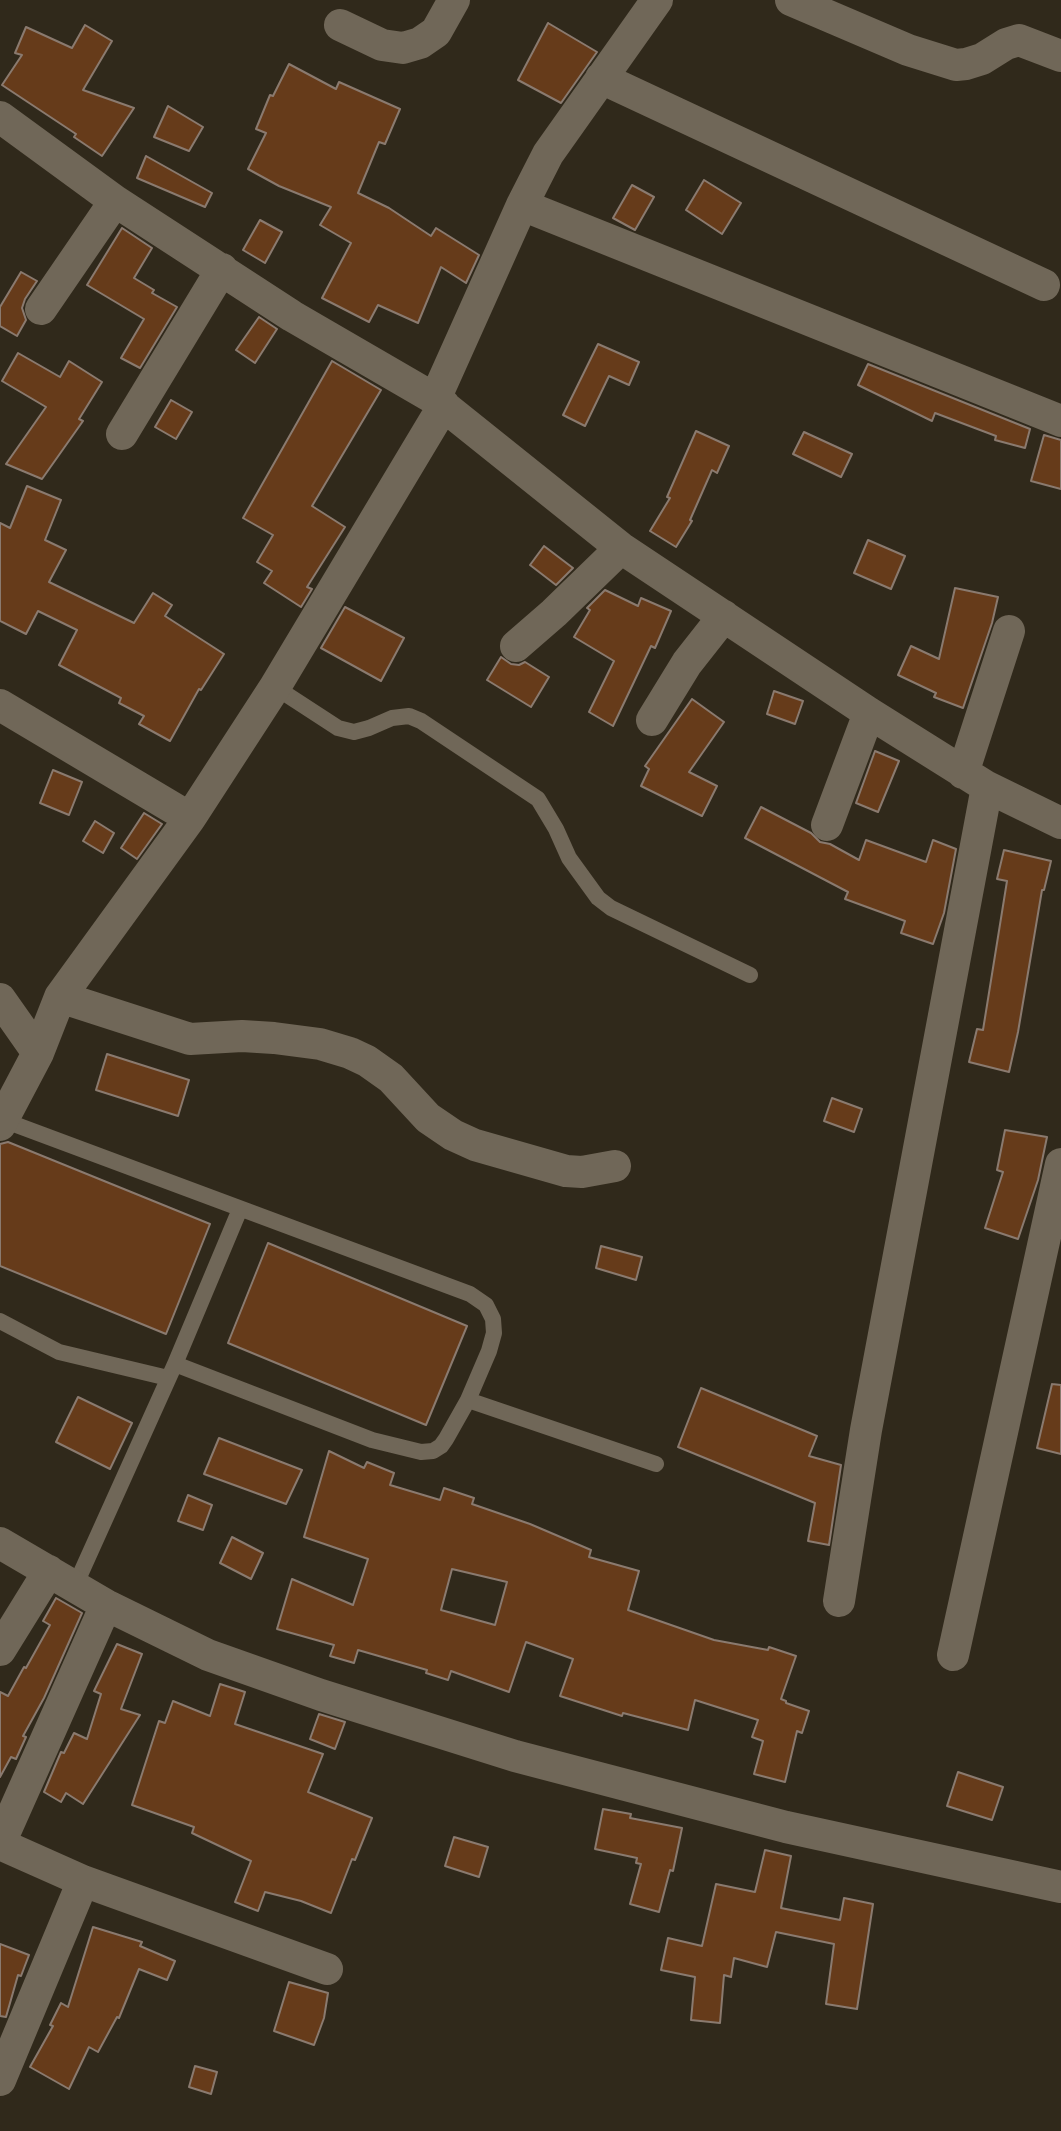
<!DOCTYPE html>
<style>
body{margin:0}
canvas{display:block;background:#30291b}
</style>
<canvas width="1061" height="2131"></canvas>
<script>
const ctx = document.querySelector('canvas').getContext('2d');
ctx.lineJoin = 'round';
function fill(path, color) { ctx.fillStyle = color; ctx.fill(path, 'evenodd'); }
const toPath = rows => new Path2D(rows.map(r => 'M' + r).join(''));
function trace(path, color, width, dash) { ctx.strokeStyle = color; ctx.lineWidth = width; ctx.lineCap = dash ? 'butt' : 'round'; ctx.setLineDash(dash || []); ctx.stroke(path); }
const building = toPath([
 [548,23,597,52,561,103,518,80,548,23],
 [85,25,112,41,83,90,134,108,102,156,74,137,76,134,2,85,22,55,15,53,26,27,72,48,85,25],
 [289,64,336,89,339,82,400,109,385,144,379,142,358,193,389,208,431,236,436,228,479,255,466,283,441,267,418,323,378,305,369,322,322,298,351,243,320,225,331,207,279,186,248,169,266,133,256,129,270,95,273,96,289,64],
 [168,106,203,127,189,151,154,137,168,106],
 [146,156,212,193,205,207,137,178,146,156],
 [704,180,741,203,722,234,686,210,704,180],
 [632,185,654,197,635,230,613,218,632,185],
 [260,220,282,232,265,263,243,250,260,220],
 [122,228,152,248,134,278,154,290,152,293,177,307,140,368,121,358,144,319,87,285,122,228],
 [21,272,37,281,25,299,22,308,26,320,17,336,0,326,0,307,21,272],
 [259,317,277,329,255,363,236,350,259,317],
 [598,344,639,362,629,385,609,376,585,426,563,415,598,344],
 [18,353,60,377,69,361,102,382,79,419,83,421,42,479,6,464,46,407,2,381,18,353],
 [332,361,381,390,312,506,345,527,307,587,312,589,301,607,264,583,272,571,257,562,273,535,243,518,332,361],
 [868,364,1030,429,1025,448,995,440,996,436,935,413,932,421,858,385,868,364],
 [171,400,192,412,176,439,155,427,171,400],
 [696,431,729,446,717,473,712,470,690,520,692,521,676,547,650,531,670,498,667,497,696,431],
 [804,432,852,454,841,477,793,454,804,432],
 [1044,435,1061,440,1061,489,1031,481,1044,435],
 [27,486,61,500,45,540,66,550,49,582,134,623,153,593,172,605,165,616,224,654,201,690,199,689,170,741,139,724,144,716,119,703,121,698,59,665,77,630,38,611,26,634,0,621,0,523,10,528,27,486],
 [868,540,905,556,891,589,854,573,868,540],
 [544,546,573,568,556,585,530,565,544,546],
 [955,588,998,597,992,623,963,708,934,697,936,693,898,675,911,646,939,659,955,588],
 [605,590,638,606,641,598,671,611,655,648,651,646,613,726,589,712,614,661,574,637,590,610,587,608,605,590],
 [345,607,404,638,381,681,321,648,345,607],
 [501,657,511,664,519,665,525,662,549,677,531,707,487,680,501,657],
 [774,691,803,701,795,724,767,714,774,691],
 [692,699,724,722,689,772,717,786,702,816,641,786,649,769,645,766,692,699],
 [875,751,899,761,878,812,856,803,875,751],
 [53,770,82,782,69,815,40,803,53,770],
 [761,807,811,833,820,842,830,844,859,860,866,840,926,862,933,840,956,849,944,913,933,944,901,933,905,921,845,899,848,892,745,838,761,807],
 [144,813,162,824,137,859,121,848,144,813],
 [95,821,114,833,103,853,83,841,95,821],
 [1004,850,1051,861,1044,890,1042,890,1018,1032,1009,1072,969,1062,977,1029,983,1030,1007,881,997,879,1004,850],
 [107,1054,189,1080,178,1116,96,1090,107,1054],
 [832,1098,862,1109,854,1132,824,1121,832,1098],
 [1005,1130,1047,1137,1038,1180,1018,1239,985,1228,1003,1172,997,1170,1005,1130],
 [8,1142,210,1224,166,1334,0,1266,0,1144,8,1142],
 [268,1243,467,1326,426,1425,228,1343,268,1243],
 [601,1246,642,1257,636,1280,596,1268,601,1246],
 [1052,1384,1061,1385,1061,1454,1037,1448,1052,1384],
 [701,1388,817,1436,809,1456,841,1465,829,1545,808,1541,815,1503,678,1447,701,1388],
 [78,1397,132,1423,110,1469,56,1442,78,1397],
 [219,1438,302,1470,286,1504,204,1474,219,1438],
 [329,1451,364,1468,367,1462,394,1473,390,1485,440,1500,444,1488,474,1498,472,1504,530,1524,591,1550,589,1557,639,1571,628,1610,714,1640,768,1650,769,1647,796,1656,781,1699,786,1701,786,1703,809,1711,802,1733,797,1731,785,1782,754,1774,763,1741,752,1737,758,1720,695,1700,688,1730,623,1713,622,1716,560,1696,573,1659,526,1642,509,1692,451,1671,448,1680,426,1673,427,1670,358,1650,354,1663,330,1656,334,1645,277,1629,292,1579,353,1605,368,1559,304,1537,329,1451],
 [452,1569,507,1582,495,1625,441,1610,452,1569],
 [188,1495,212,1505,203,1530,178,1521,188,1495],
 [232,1537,263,1553,251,1579,220,1563,232,1537],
 [56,1598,82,1613,44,1698,23,1736,26,1737,16,1759,11,1757,0,1777,0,1692,8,1696,24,1667,26,1668,50,1625,43,1621,56,1598],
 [117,1644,142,1654,121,1709,140,1715,83,1804,66,1793,61,1802,44,1792,61,1752,64,1753,74,1733,87,1739,101,1694,94,1691,117,1644],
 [220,1684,245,1692,235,1724,323,1754,308,1792,372,1818,355,1860,352,1859,331,1913,301,1901,265,1892,258,1911,235,1902,251,1861,192,1833,194,1827,132,1805,159,1721,165,1723,173,1701,210,1716,220,1684],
 [319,1714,345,1722,335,1749,310,1739,319,1714],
 [958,1772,1003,1787,992,1820,947,1806,958,1772],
 [603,1809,631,1814,630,1818,682,1828,673,1871,670,1870,659,1912,630,1904,641,1864,636,1863,637,1858,595,1849,603,1809],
 [454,1837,488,1847,479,1877,445,1866,454,1837],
 [765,1850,791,1856,781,1908,840,1920,844,1898,873,1904,857,2009,826,2004,834,1944,776,1932,767,1967,734,1958,731,1977,724,1975,720,2023,691,2020,695,1977,661,1970,668,1938,702,1946,716,1884,755,1892,765,1850],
 [93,1927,142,1942,140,1946,175,1961,167,1980,139,1969,119,2018,117,2017,98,2052,89,2047,69,2089,30,2067,53,2026,50,2025,61,2003,68,2007,93,1927],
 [0,1944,29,1955,21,1976,18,1975,6,2017,0,2016,0,1944],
 [289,1982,328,1993,324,2018,314,2045,274,2031,289,1982],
 [195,2066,217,2072,211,2094,189,2087,195,2066]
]);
fill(building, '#663b1a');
trace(building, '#8a7a6f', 2);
trace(toPath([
 [275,687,338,728,354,732,369,728,392,718,409,716,421,721,538,799,556,829,569,858,598,898,611,908,750,975],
 [3,1120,470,1294,486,1305,493,1319,494,1333,489,1351,468,1400,446,1439,441,1446,433,1451,421,1452,372,1440,175,1364,240,1209],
 [0,1321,59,1352,168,1378],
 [468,1400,656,1464],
 [75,1586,175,1364]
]), '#706758', 16);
trace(toPath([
 [791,0,908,50,956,65,966,64,982,59,1006,44,1019,40,1061,56],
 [340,25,382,45,403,48,420,43,436,32,454,0],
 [601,78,1044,285],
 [0,117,115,201,292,316,435,399,621,548,869,713,987,787,1061,823],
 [522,205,1061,421],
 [41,309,115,201],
 [435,399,522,205,548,154,657,0],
 [122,434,222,269],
 [516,646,554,613,621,548],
 [0,705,190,818],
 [652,720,687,663,724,616],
 [963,773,1009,631],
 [827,825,869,713],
 [60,997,190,1039,242,1036,274,1038,320,1044,350,1053,367,1061,391,1078,428,1118,453,1135,475,1145,566,1171,582,1172,615,1166],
 [0,999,38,1053],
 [0,1125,38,1053,60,997,190,818,275,687,444,405],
 [0,1543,106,1605,208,1655,321,1695,515,1756,786,1827,1061,1887],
 [839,1601,866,1430,987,787],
 [0,1650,49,1571],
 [953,1655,1061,1164],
 [0,1843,106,1605],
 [0,1844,83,1881,327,1969],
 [0,2080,83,1881]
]), '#706758', 32);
</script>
